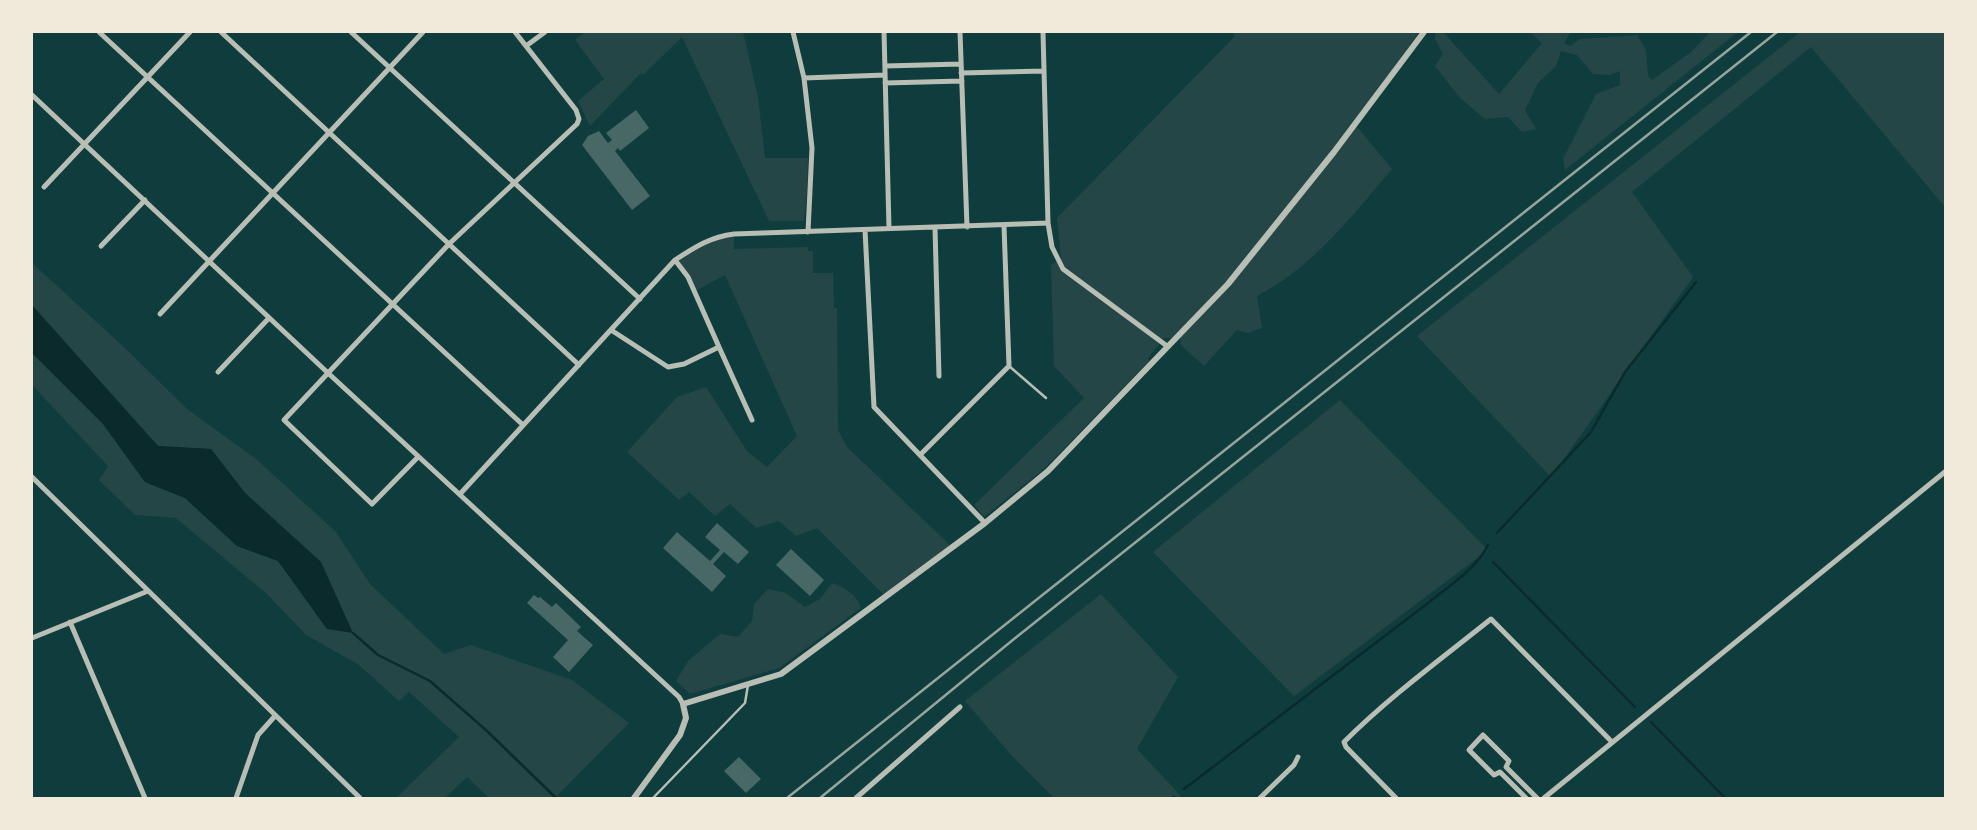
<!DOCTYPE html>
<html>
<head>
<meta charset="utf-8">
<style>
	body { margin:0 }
	#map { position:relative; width:1977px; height:830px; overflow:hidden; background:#0f3d3e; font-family:"Source Sans 3",sans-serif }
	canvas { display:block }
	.frame { position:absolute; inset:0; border:33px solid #f1e9da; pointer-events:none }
</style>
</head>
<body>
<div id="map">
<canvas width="1977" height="830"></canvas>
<div class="frame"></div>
</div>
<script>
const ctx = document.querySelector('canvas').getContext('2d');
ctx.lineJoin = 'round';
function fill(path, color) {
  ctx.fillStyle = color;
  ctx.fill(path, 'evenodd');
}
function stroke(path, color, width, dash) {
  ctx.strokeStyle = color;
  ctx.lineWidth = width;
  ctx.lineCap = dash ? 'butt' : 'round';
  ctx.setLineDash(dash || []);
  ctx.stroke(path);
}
fill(new Path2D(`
	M585 32H743L758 97 765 158H808L807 192 804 221H769L682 37 643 75 641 73 590 126 578 101 604 79 575 40Z
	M1234 32H1419L1354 123 1392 169C1352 216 1313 267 1257 296L1262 328 1248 333 1237 330 1204 366 1181 345 1179 330 1171 338H1164L1148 358 1149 361 1044 469 984 517 974 505 1084 398 1054 366 1051 265 1061 259 1057 218 1234 37Z
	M1436 32H1443L1499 94 1542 43 1530 32H1571L1564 43 1570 46 1580 39 1637 35 1646 50 1648 76 1652 80 1691 52 1710 32H1738L1565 170 1563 159 1596 94 1620 85V71L1609 75 1593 74 1577 55 1561 51 1556 66 1538 83 1525 110 1536 129 1522 132 1508 117 1485 119 1460 98 1435 66 1443 54 1435 39Z
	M1800 32H1945V207L1811 47 1632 192 1693 277 1551 477 1417 336Z
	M734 234V249L808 247V251H813V273H833L834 308H837L838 430 847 447 952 547 885 596 817 528 796 536 779 521 756 528 730 504 715 516 689 492 679 500 627 452 677 397 706 387 747 451 767 467 797 436 725 275 695 291 675 260 702 242Z
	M32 263 126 349 187 409 256 459 336 532 370 584 444 654 471 645 572 680 629 723 555 798H489L467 777 445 798H396L459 737 409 692 399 701 359 665 306 635 268 595 176 518 135 515 99 480 108 466 32 385V353L103 424 145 482 185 498 237 546 278 561 327 629 321 562 245 493 211 449 158 446 37 313 32 305Z
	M1340 400 1488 550 1294 696 1153 552Z
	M832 583C845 588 857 594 861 608L779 668 690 694 676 681 688 661 720 634 738 637 752 621 754 604 768 589 786 593 805 607 820 599Z
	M1101 594 1178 677 1137 749 1181 796 1178 798H1054L1012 756 965 701Z`), '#244646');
fill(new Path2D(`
	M32 305 158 446 211 449 245 493 321 562 353 633 327 629 278 561 237 546 185 498 145 482 103 424 32 353Z`), '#0a2a2b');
stroke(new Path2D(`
	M1497 533 1591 432 1625 372 1696 282
	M1493 562 1635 707
	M353 633 378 655 430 681 487 731 556 798
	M1651 722 1725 798
	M1184 789 1428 603C1448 587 1477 568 1488 545
	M1172 798 1174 797`), '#0a2a2b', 2.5);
fill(new Path2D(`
	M636 110 649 128 620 151 618 148 615 151 650 196 632 210 582 145 588 136 599 131 608 143 612 140 606 133Z
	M717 523 749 552 738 564 724 552 713 564 726 576 712 592 663 548 677 532 710 561 720 550 705 537Z
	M791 549 824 580 810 596 776 565Z
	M534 595 538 598 540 597 552 607 556 603 581 627 577 631 593 645 569 672 553 657 568 640 527 603Z
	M739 757 761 779 746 793 724 771Z`), '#486865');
stroke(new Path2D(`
	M1009 366 1046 398
	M653 798 745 703 748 685`), '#b8beb3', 2.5);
stroke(new Path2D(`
	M99 32 523 425
	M221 32 579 365
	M351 32 640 299
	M793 32 804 78 812 148 808 232
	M884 32 889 228
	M960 32 967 227
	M1043 32 1048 223 1052 247 1063 269 1167 346
	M526 46 545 32
	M885 66 961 64
	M961 73 1044 71
	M804 78 885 75
	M885 83 962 81
	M32 95 328 373 679 697 683 704
	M44 187 190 32
	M935 228 939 376
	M865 230 874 407 985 523
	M101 246 145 200
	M160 314 423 32
	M611 330 668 367 684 364 719 347 688 277 675 260
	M719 347 752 420
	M218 372 269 318
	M920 455 1009 366 1004 226
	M418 457 372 504 284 420 449 244 577 124 579 119 576 110 515 32
	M32 477 360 798
	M460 494 675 260C695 247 710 237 734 234L1048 223
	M70 622 145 798
	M32 638 148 591
	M236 798 258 735 275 716
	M856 798 960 707
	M1260 798 1294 765 1298 757
	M1396 798 1346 747 1344 742C1389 697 1441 659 1491 619L1612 742
	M1526 798 1500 772 1494 775 1469 750 1483 735 1509 761 1506 767 1537 798
	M1544 798 1946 471`), '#b8beb3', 5);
stroke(new Path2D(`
	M634 798 680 735 686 718 683 704 781 674 985 523 1048 471 1228 284 1334 152 1424 32`), '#b8beb3', 6);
stroke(new Path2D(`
	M787 798 1751 32
	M820 798 1014 639 1777 32`), '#97a49c', 2.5);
</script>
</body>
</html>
